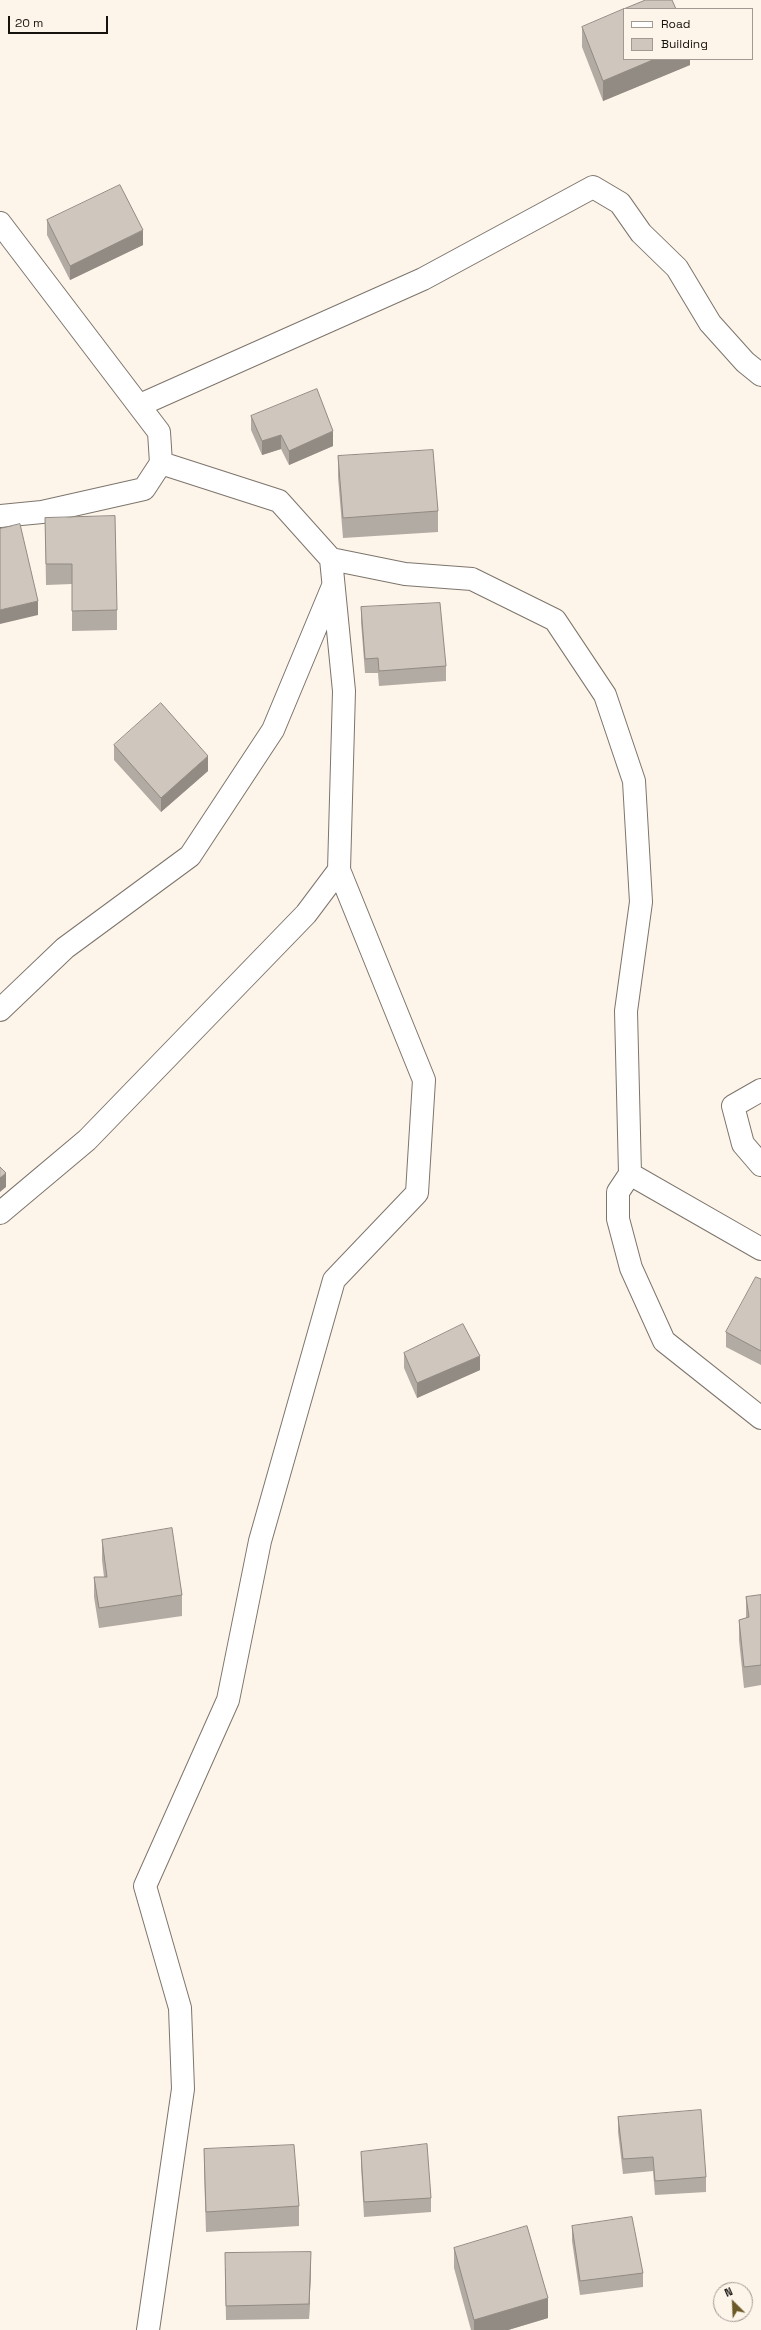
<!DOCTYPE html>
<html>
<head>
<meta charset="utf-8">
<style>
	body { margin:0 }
	#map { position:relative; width:761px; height:2330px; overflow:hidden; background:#fdf4ea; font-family:"Space Grotesk",sans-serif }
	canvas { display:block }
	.legend { position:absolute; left:623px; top:8px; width:130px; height:52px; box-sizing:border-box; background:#fdf4ea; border:1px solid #a19a92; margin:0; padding:5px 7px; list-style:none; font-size:12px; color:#16130f }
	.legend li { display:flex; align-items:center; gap:8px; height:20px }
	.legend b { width:20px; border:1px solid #a19a92 }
	.north { position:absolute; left:713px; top:2282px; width:40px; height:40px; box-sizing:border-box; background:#fdf4ea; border:1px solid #a19a92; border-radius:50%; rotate:336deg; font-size:11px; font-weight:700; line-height:16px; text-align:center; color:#16130f }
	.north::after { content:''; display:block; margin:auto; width:14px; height:18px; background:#6c5928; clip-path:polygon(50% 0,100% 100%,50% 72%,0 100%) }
	.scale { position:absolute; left:8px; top:16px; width:100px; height:18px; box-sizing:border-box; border:2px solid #16130f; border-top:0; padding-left:5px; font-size:12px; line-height:14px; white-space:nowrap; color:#16130f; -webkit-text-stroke:3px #fdf4ea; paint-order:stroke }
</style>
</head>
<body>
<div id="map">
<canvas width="761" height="2330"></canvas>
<ul class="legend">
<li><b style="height:5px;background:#fff"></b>Road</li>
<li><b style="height:11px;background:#cfc7bd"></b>Building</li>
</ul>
<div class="north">N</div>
<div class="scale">20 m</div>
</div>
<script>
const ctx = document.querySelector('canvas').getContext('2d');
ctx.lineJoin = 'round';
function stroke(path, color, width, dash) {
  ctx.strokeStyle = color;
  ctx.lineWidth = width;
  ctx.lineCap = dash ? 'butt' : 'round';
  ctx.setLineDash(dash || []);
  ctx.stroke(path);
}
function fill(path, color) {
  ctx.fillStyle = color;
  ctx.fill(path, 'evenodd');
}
const minor = new Path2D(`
	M0 223 159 432 161 463 144 489 42 512 0 516
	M140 405 423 279 593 187 620 203 641 233 677 268 710 323 745 362 761 375
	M161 463 279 501 331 559 405 574 472 579 555 620 605 695 634 781 641 902 626 1011 630 1174 761 1249
	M0 1010 65 948 190 856 273 730 333 586
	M761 1090 733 1106 743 1144 761 1165
	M630 1174 618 1192V1219L631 1268 664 1341 761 1418
	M0 1213 87 1140 306 914 339 870
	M148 2330 183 2089 180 2008 145 1886 228 1700 260 1541 334 1280 417 1193 424 1080 339 870 344 691 331 559`);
stroke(minor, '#7d756c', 24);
stroke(minor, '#fff', 22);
fill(new Path2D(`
	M582 27 690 59V65L603 101 582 47Z
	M47 220 143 245 70 280 47 235Z
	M251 416 333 446 289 465 281 449 262 455 251 430Z
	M338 456 438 511V532L343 538 338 477Z
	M45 518 117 610V630L72 631V584L46 585Z
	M361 607 446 666V681L379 686 378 673H365L361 622Z
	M114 745 208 771 161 812 114 760Z
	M761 1279V1365L726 1347V1332Z
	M404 1353 480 1370 417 1398 404 1368Z
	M102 1540 182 1595V1616L99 1628 94 1597V1577H104L102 1560Z
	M761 1595V1685L744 1688 739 1640V1620L746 1618V1597Z
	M618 2117 706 2177V2192L655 2195 653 2171 623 2174 618 2132Z
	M204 2149 299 2206V2226L206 2232 204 2169Z
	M361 2152 431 2198V2212L364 2217 361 2166Z
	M572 2226 643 2273V2287L580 2295 572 2241Z
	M454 2248 548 2318 508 2330H471L454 2268Z
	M311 2266 309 2319 226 2320 225 2268Z`), '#b2aba3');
fill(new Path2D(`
	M655 59H690V65L603 101V81Z
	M143 230V245L70 280V266Z
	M333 431V446L289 465V451Z
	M281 435V449L262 455V441Z
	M38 601V615L0 624V610Z
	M208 756V771L161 812V798Z
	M6 1173V1187L0 1192V1178Z
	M480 1356V1370L417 1398V1383Z
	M311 2252V2266L309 2319V2304Z
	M548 2298V2318L508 2330H474V2320Z`), '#918b84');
const building = new Path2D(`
	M646 0H672L676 9H624Z
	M624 9V59H655L603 81 582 27Z
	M120 185 143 230 70 266 47 220Z
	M317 389 333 431 289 451 281 435 262 441 251 416Z
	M433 450 438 511 343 518 338 456Z
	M115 516 117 610 72 611V564H46L45 518Z
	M20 524 38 601 0 610V529Z
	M440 603 446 666 379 671 378 658 365 659 361 607Z
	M161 703 208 756 161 798 114 745Z
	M0 1167 6 1173 0 1178Z
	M756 1277 761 1279V1351L726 1332Z
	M463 1324 480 1356 417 1383 404 1353Z
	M172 1528 182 1595 99 1608 94 1577H107L102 1540Z
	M761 1595V1665L744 1667 739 1620 749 1617 746 1597Z
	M701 2110 706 2177 655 2181 653 2157 623 2159 618 2117Z
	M427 2144 431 2198 364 2202 361 2152Z
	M294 2145 299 2206 206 2212 204 2149Z
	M632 2217 643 2273 580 2281 572 2226Z
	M527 2226 548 2298 474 2320 454 2248Z
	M311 2252 309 2304 226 2306 225 2253Z`);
fill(building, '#cfc7bd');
stroke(building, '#918b84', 1);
</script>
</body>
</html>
